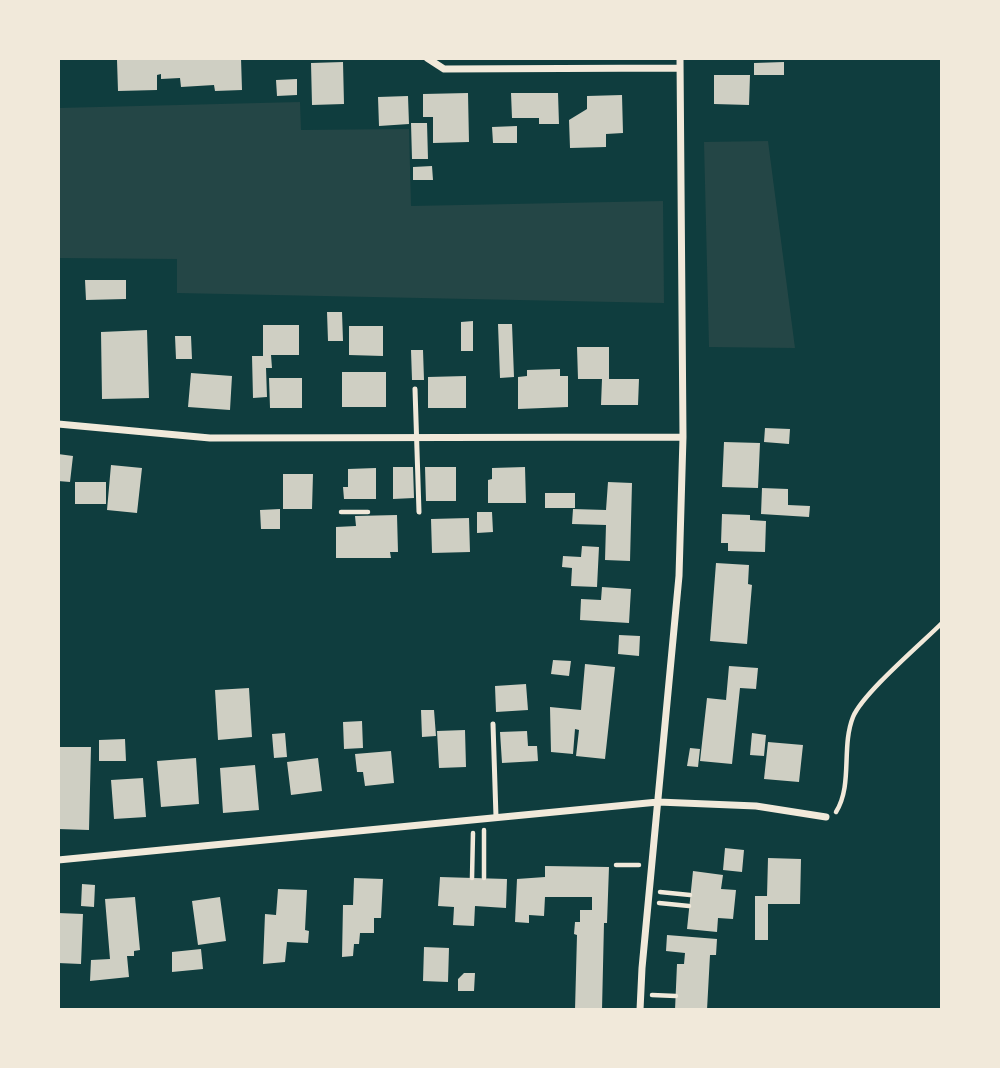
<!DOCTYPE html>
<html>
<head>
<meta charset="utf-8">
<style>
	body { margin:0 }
	#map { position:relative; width:1000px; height:1068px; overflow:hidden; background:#0f3d3e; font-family:Raleway,sans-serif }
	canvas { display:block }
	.frame { position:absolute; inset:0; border:60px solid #f1e9da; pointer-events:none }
</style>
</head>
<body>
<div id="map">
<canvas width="1000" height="1068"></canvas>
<div class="frame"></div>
</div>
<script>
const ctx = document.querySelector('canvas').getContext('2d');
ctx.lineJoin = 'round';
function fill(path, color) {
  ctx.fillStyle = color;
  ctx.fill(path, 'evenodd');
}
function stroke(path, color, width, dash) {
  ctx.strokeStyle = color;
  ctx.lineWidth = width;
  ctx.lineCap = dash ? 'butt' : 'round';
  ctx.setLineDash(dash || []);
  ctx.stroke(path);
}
fill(new Path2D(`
	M300 102 301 130 409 129 411 206 663 201 664 303 177 293V259L58 258V108Z
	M768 141 795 348 709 347 704 142Z`), '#244646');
fill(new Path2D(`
	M241 58 242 90 215 91 214 85 181 87 180 78 161 79V74L157 75V90L118 91 117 60Z
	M343 62 344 104 312 105 311 63Z
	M784 62V75H754V63Z
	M714 75H750L749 105 714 104Z
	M297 79V95L277 96 276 80Z
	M468 93 469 142 433 143V117H423V94Z
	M511 93H558L559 124H539V118H512Z
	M622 95 623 133 606 134V147L570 148 569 120 587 109V96Z
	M408 96 409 124 379 126 378 97Z
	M411 123H427L428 159H412Z
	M517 126V143H493L492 127Z
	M432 166 433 180H413V167Z
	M85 280H126V299L86 300Z
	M327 312H342L343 341H328Z
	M473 321V351H461V322Z
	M498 324H512L514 377 500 378Z
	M263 325H299V355H271L272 368H266L267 397 253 398 252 356H263Z
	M349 326H383V356L349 355Z
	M147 330 149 398 102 399 101 332Z
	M175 336H191L192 359H176Z
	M577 347H609V379H639L638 405H601L602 379H578Z
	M411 350H423L424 380H412Z
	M560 369V376H568V407L518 409V377L527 376V370Z
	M342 372H386V407H342Z
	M191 373 232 376 230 410 188 407Z
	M466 376V408H428V377Z
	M269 378H302V408H270Z
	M765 428 790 429 789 444 764 442Z
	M724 442 760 443 758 488 722 487Z
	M58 454 73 456 70 482 58 481Z
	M111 465 142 468 137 513 107 510Z
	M393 467H413L414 498 393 499Z
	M425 467H456V501H426Z
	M525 467 526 503H488V480L492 479V468Z
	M376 468V499H344L343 487H348V469Z
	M283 474H313L312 509H283Z
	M75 482H106V504H75Z
	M608 482 632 483 630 561 605 560 606 525 572 524 573 509 606 510Z
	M762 488 788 489V505L810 506 809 517 761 514Z
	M545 493H575V508H545Z
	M280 509V529H261L260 510Z
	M477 512H492L493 532 477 533Z
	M722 514 750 515V520L766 521 765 552 728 551V543H721Z
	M397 515 398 552H390L391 558H336V527L356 526 355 516Z
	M469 518 470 552 432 553 431 519Z
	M582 546 599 547 597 587 571 586 572 568 562 567 563 556 581 557Z
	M716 563 749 565 748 584 752 585 747 644 710 641Z
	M602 587 631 589 629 623 580 620 581 599 601 600Z
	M619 635 640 636 639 656 618 654Z
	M553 660 571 661 569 676 551 674Z
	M585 664 615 667 605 759 576 756 579 730 575 729 573 754 551 752 550 707 581 710Z
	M729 666 758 668 756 689 740 688 732 764 700 761 707 698 726 700Z
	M526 684 528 710 496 712 495 686Z
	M249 688 252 737 218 740 215 690Z
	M421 710H434L436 736 422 737Z
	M362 721 363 748 344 749 343 722Z
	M465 730 466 767 439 768 437 731Z
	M527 731 528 746H537L538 761 502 763 500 732Z
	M285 733 287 757 274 758 272 734Z
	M752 733 766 735 764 756 750 755Z
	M125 739 126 761H99V740Z
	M768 742 803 745 799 782 764 779Z
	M58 747H91L89 830 58 829Z
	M690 748 700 749 698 767 687 766Z
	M391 751 394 783 365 786 363 772H357L355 754Z
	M196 758 199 804 161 807 157 761Z
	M318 758 322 791 291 795 287 762Z
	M255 765 259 810 223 813 220 768Z
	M143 778 146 817 114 819 111 780Z
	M725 848 744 850 742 872 723 870Z
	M768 858 801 859 800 904H768V940H755V896H767Z
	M545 866 609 867 607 923H604L602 1010H575L577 935 574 934 575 922H580V910H592V897H545L544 916 529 915V923L515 922 517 879 545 877Z
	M693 871 723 875 721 889 736 890 733 919 718 918 717 932 687 929Z
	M440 877 507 879 506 908 475 906 474 926 453 925 454 907 438 906Z
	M354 878 383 879 381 918H374V933H360L359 944H354L353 956 342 957 343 905H353Z
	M82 884 95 885 94 907 81 906Z
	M278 889 307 890 305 930 309 931 308 943 287 942 285 962 263 964 265 914 276 915Z
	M135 897 140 950 134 951V956H127L129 977 90 981 91 960 110 959 105 899Z
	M220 897 226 941 198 945 192 901Z
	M58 913 83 914 81 964 58 963Z
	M667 935 717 939 716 955H710L707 1010H675L677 964H684L685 953 666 951Z
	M424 947 449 948 448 982 423 981Z
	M201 949 203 969 172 972V952Z
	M464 973H475L474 991H458V979Z`), '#cfcfc3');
stroke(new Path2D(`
	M341 512H368
	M836 812C853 785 841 747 853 717 863 693 921 644 942 623
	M616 865H639
	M472 878 473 833
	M484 878V830
	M660 892 690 895
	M659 903 689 906
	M652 995 676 996`), '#f1e9da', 4.5);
stroke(new Path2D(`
	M415 389 419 512
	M493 724 496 817`), '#f1e9da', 5);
stroke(new Path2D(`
	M427 58 444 69 680 68
	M58 424 210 438 683 437
	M58 860 658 802 756 806 826 817
	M640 1010 642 968 679 576 683 437 680 58`), '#f1e9da', 7);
</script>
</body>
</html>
